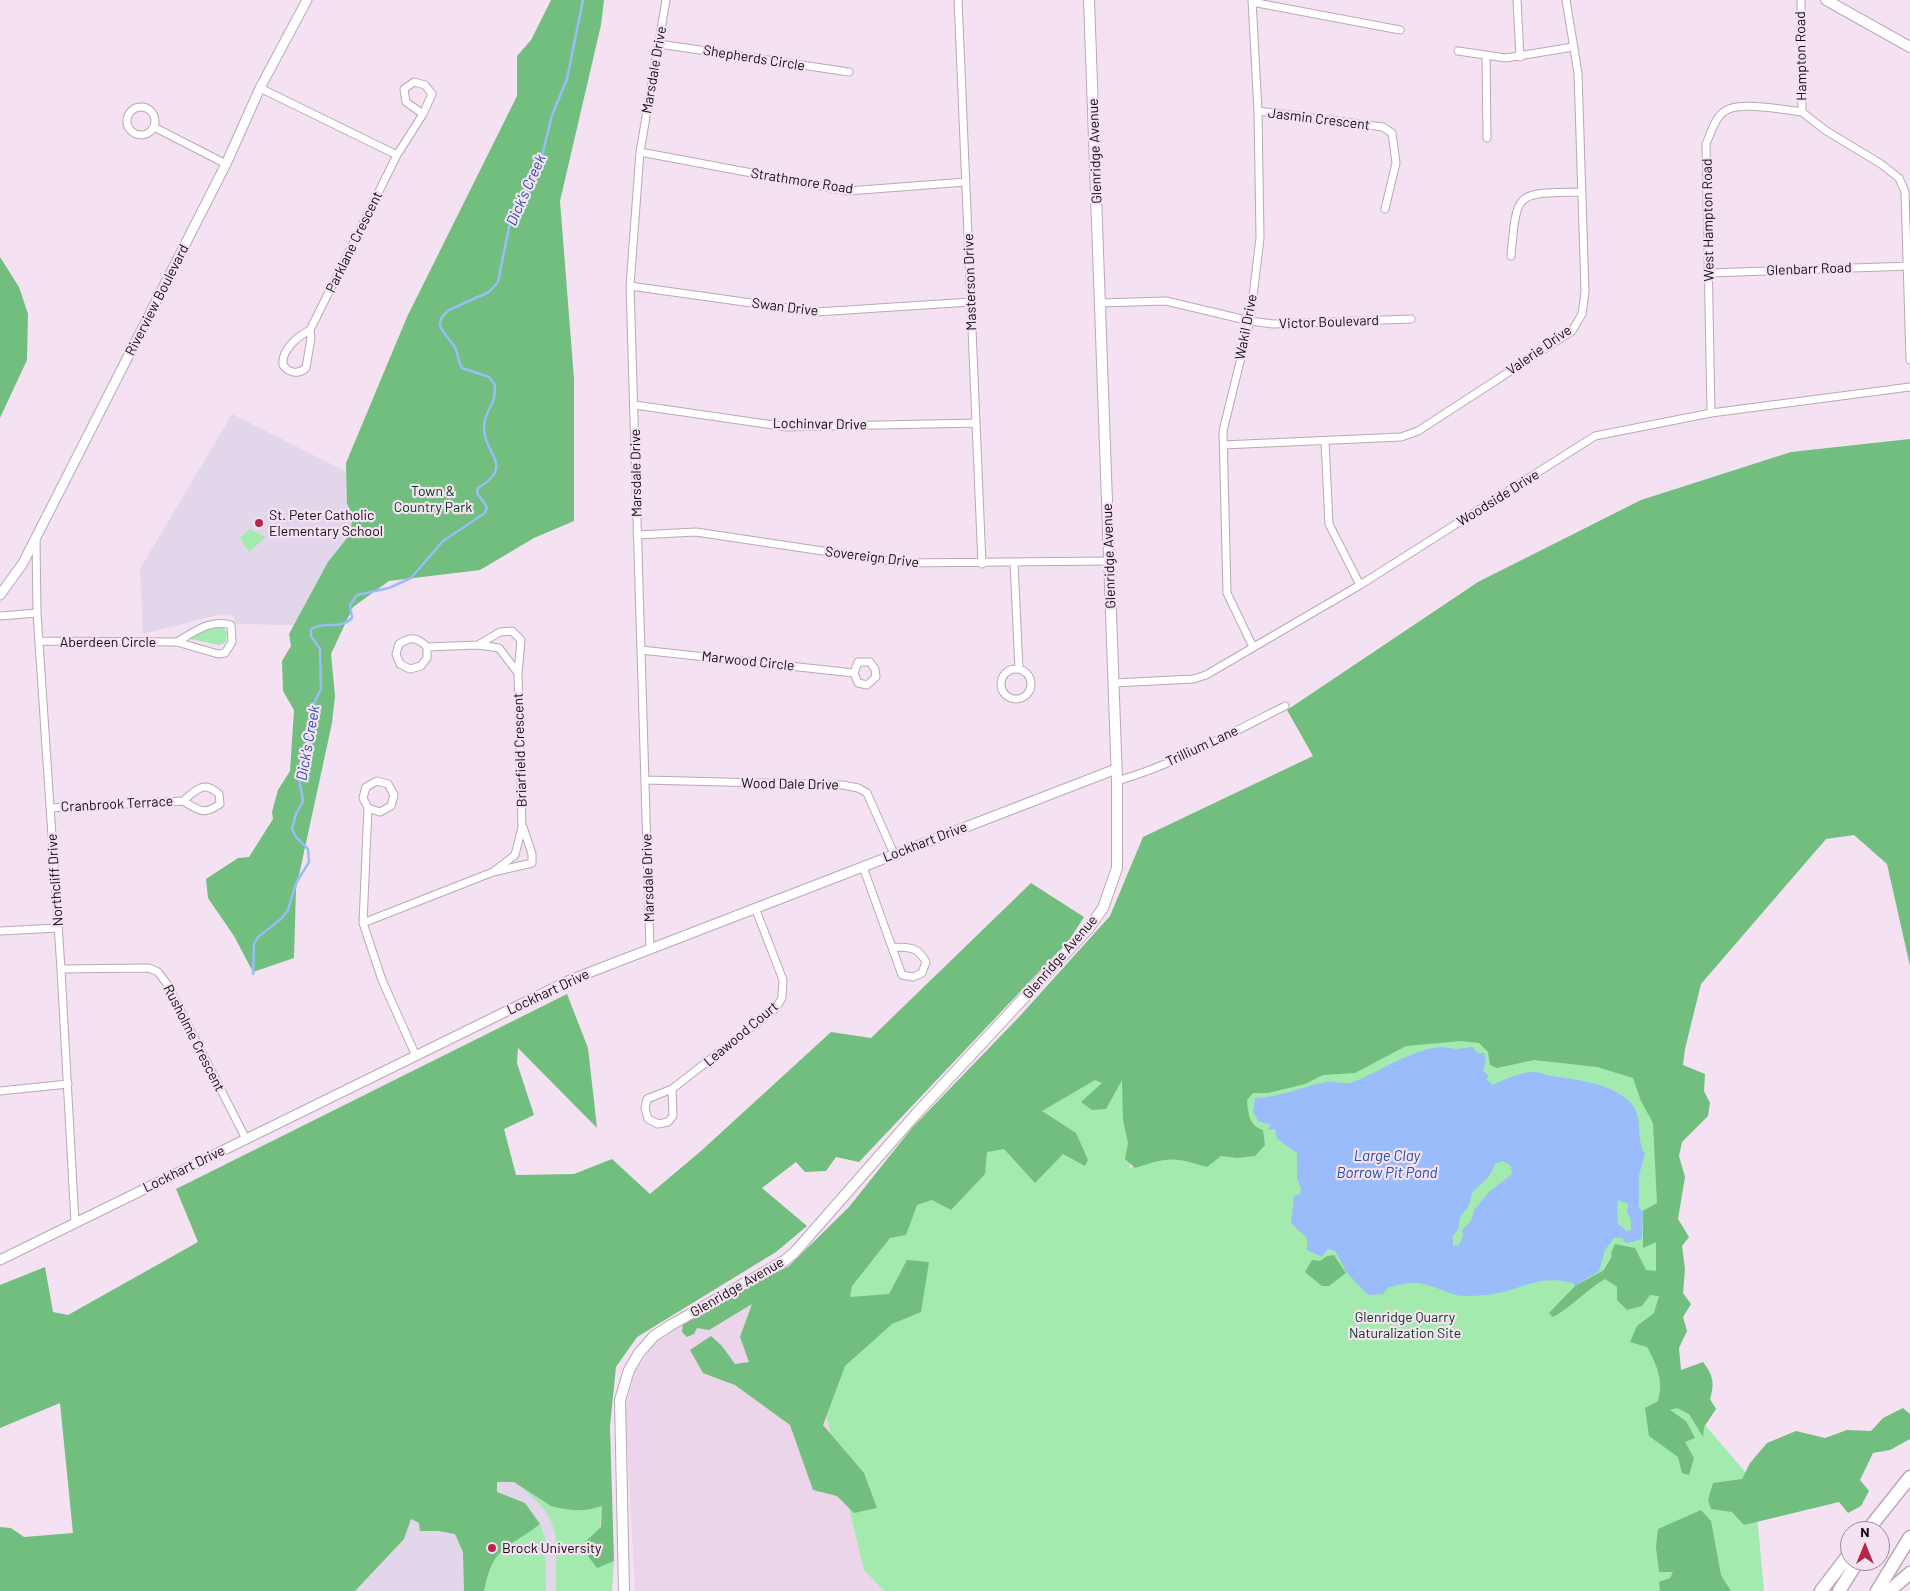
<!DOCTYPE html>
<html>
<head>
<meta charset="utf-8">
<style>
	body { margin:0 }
	#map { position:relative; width:1910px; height:1591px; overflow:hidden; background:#f4e2f3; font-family:Barlow,sans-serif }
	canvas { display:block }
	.north { position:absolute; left:1840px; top:1521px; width:50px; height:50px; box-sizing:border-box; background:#f4e2f3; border:1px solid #9a8d99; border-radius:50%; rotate:0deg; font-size:14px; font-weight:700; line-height:20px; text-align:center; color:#130d12 }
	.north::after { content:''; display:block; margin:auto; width:18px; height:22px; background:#b7264a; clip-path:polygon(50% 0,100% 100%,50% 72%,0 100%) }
</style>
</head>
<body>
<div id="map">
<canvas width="1910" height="1591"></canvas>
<div class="north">N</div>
</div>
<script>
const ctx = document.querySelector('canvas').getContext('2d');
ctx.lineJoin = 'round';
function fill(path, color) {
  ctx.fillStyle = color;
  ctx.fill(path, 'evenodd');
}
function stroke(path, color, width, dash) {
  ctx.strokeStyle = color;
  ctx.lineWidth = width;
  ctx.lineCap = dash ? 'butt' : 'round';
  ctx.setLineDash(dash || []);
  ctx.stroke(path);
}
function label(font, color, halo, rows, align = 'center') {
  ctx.font = font + ' Barlow,sans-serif';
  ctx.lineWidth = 4.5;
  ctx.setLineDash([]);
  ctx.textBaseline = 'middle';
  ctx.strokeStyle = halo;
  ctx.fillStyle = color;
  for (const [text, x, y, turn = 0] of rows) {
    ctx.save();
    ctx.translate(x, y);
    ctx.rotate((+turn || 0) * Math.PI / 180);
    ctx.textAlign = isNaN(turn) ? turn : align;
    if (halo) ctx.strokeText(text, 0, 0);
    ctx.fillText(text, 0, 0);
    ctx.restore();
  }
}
fill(new Path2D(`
	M790 1268 864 1570 884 1591H635L625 1407 636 1369 656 1342 667 1334Z`), '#ecd4eb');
fill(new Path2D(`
	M232 414 347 472V504L352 513V533L294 625 236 624 233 615 221 614 143 634 140 569Z
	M510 1473 607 1496 609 1591H347L407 1504Z`), '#e1d6ea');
fill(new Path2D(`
	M250 529 266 537 249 552 240 538Z
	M217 626 224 628 227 634 225 643 220 645 190 639 193 634Z
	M1665 926 1673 1388 1754 1482 1764 1591H884L864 1570 790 1268 1129 1037 1130 1168 1245 1111 1242 1090Z
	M514 1482 551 1506H602L596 1568 614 1561 612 1591H556C556 1534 564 1518 514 1482Z
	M540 1524 545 1538 546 1591H484C494 1544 507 1549 540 1524Z`), '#a3eaae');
fill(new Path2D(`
	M551 0H604L601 25 560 201 574 379V521L534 538 480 570 389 581 353 607 331 654 335 696 332 723 296 889 294 958 253 972 234 936 208 898 206 879 238 858 249 857 273 819 272 812 278 790 290 771 294 710 283 691 282 661 291 646 289 634 328 562 351 533 352 513 347 504 346 463 407 317 517 96V56L531 40Z
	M0 257 19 287 28 314 27 360 0 418Z
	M1910 439V966L1887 864 1854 835 1826 839 1701 984 1685 1049 1683 1065 1705 1074 1704 1091 1710 1103 1708 1116 1682 1142 1679 1156 1685 1177 1678 1219 1689 1237 1682 1246 1685 1269 1683 1293 1691 1304 1683 1317 1687 1331 1679 1348 1681 1370 1703 1362C1713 1375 1715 1383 1710 1399L1716 1409 1704 1427 1703 1437 1689 1414 1677 1408 1670 1410 1686 1421 1695 1438 1685 1442 1694 1458 1689 1475 1682 1473 1678 1457 1649 1436 1645 1408 1658 1401C1664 1381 1657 1365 1647 1347L1630 1342 1637 1326 1654 1313 1659 1296 1650 1295 1642 1306 1627 1310 1617 1300V1287L1605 1279C1586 1290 1573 1306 1553 1317L1549 1313 1575 1286 1604 1270 1612 1256 1611 1253 1615 1244 1635 1248 1646 1270 1656 1271V1242L1643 1248V1211L1657 1203 1653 1123 1641 1101 1633 1078 1597 1067 1534 1060 1497 1068 1490 1065 1488 1052 1479 1043 1461 1041 1406 1046 1355 1073 1323 1075 1305 1084 1268 1093H1253L1247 1100C1248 1113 1249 1126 1263 1130L1265 1145 1255 1156 1237 1158 1221 1156 1207 1167C1173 1157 1169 1157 1135 1168L1125 1159 1128 1143 1123 1120 1122 1080 1106 1109 1092 1110 1081 1102 1102 1083 1095 1080 1042 1111 1076 1133 1088 1160 1085 1166 1063 1154 1035 1183 1004 1149 987 1152 985 1174 951 1210 932 1200 917 1205 906 1235 890 1238 852 1286 850 1297 889 1294 907 1260 929 1262 921 1312 892 1324 845 1366 823 1425 864 1473 877 1508 854 1513 837 1496 813 1490 790 1425 735 1385 703 1373 690 1350 711 1336 722 1346 735 1364 749 1362 740 1337 752 1304 709 1330 697 1328 694 1334 687 1337 682 1332 683 1323 742 1289 789 1266 849 1207 912 1128 1019 1017 1110 916 1143 837 1313 756 1287 710 1478 582 1641 500 1791 452Z
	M1031 883 1084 917 1070 939 859 1162 836 1157 826 1171 805 1172 796 1162 762 1188 807 1226 776 1252 637 1337 616 1367 610 1426 614 1561 597 1568 588 1556 585 1542 601 1527 602 1506C584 1512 569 1511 551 1506L514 1482H497V1492L525 1503 540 1524C507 1550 494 1544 484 1591H464L463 1552 455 1534 438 1531H420L419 1523 411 1519 404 1539 355 1591H0V1527L11 1528 24 1537 73 1533 60 1403 0 1428V1285L45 1267 53 1312 68 1315 198 1242 176 1189 567 994 588 1048 597 1128 518 1048 517 1063 534 1115 504 1129 516 1175 574 1174 612 1159 650 1194 701 1151 831 1032 871 1038Z
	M1334 1255 1346 1273 1329 1286H1322L1305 1272 1312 1260 1320 1261 1327 1256Z
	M1903 1408 1910 1414V1439L1890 1450 1873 1453 1860 1480 1869 1491 1861 1506 1848 1513 1839 1502 1744 1525 1732 1512 1711 1509 1708 1500 1713 1483 1742 1479 1750 1463 1767 1443 1796 1431 1825 1438 1847 1430 1871 1431 1883 1418Z
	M1701 1510 1711 1521 1721 1575 1731 1591H1660L1659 1582 1670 1578 1673 1572H1659L1656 1547 1658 1529Z`), '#71be7e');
fill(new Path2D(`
	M1442 1047 1456 1049 1473 1047 1477 1053H1484L1486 1060 1483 1071 1489 1076 1486 1079 1493 1085C1505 1079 1519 1073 1533 1072 1539 1072 1546 1075 1552 1076 1577 1080 1612 1083 1631 1103 1644 1117 1635 1139 1645 1154L1639 1175V1208L1643 1211 1642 1239 1629 1243 1624 1242 1623 1238H1614L1605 1250 1599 1271 1575 1286 1573 1283C1535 1273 1517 1294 1483 1295 1475 1296 1464 1297 1456 1295 1442 1291 1427 1282 1412 1283 1404 1283 1396 1286 1389 1287L1383 1294 1368 1295 1347 1273 1335 1251 1328 1249 1322 1257 1307 1250V1238L1291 1223 1294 1196 1300 1194 1301 1188 1297 1179V1153L1277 1139 1275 1129 1267 1130 1271 1125 1258 1121 1253 1111 1255 1098C1282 1097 1300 1087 1326 1082 1335 1081 1345 1085 1353 1082 1384 1070 1409 1050 1442 1047ZM1503 1161 1511 1166 1512 1174 1490 1191 1474 1210 1471 1221 1462 1230 1463 1236 1459 1245 1453 1246V1236L1459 1228C1458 1217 1462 1215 1468 1207 1471 1203 1470 1197 1473 1192 1482 1181 1490 1180 1495 1164ZM1619 1200 1628 1204 1627 1212 1631 1220V1230L1627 1231 1618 1224 1617 1204Z`), '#9abcfa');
stroke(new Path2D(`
	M253 974 254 944 258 937 281 919 288 910 296 883 309 862 308 849 296 837 292 829 296 814 303 801 299 778 309 749 311 709 321 689 320 649 311 636V629C324 621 340 630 352 618L350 605 357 595 389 588 411 578 443 541 485 513 487 507 477 493 478 488C516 465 483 455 484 426 484 416 490 409 493 401 495 396 495 390 495 385L489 377 462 368C458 361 458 352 454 346 446 333 430 325 449 310L489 292 498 282 511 217 521 194 533 179 540 164 552 115 567 79 583 0`), '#9abcfa', 2.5);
const minor = new Path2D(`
	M958 0 982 564
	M1252 0 1258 111 1260 238 1250 321 1223 431 1227 593 1253 647
	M1517 0 1520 57
	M1801 0 1802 112
	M1252 2 1400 30
	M659 44 849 72
	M1458 51 1506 58 1573 47
	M1486 56 1487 138
	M260 88 397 155
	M127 121a14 14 0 1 1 28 0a14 14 0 1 1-28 0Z
	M1258 111 1383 127 1392 133 1396 163 1385 209
	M1802 112 1825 130 1881 164 1899 178 1905 192 1910 360
	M154 127 226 164
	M640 152 848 191 966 182
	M1511 256C1517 188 1516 194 1582 192
	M1709 273 1910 266
	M630 286 816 312 971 302
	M1100 303 1166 301 1250 321 1273 324 1411 319
	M310 330 311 338 306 368C298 375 289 373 283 365 281 350 298 336 310 330L397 155 423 114 432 94 425 85 414 82 404 89 406 102 423 114
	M635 405 787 427 976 423
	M1711 413 1706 144C1711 133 1715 117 1725 111 1740 101 1785 110 1802 112
	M1325 441 1329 524 1360 585
	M1223 445 1401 437 1418 431 1572 331 1582 314 1585 292 1578 73 1566 0
	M637 535 696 532 903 563 1109 561
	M36 538 37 613 61 969 75 1223
	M1014 563 1019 669
	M0 616 37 613
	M40 641 177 642 218 654 225 653 232 642 231 625C210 619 194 632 177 642
	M478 645 500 632 512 631 521 640 518 673 522 827 515 855 493 872
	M427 647V658L421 666 410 669 400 664 396 654 399 644C411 636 417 637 427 647L478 645 499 648 518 673
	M641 650 854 673 858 662H870L875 669 876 677 867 685 858 683 854 673
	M1001 684a15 15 0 1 1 30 0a15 15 0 1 1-30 0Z
	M1114 683 1193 679 1206 675 1360 585 1595 436 1711 413 1910 387
	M645 780 843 785 858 788 867 793 894 854
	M1117 781C1175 764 1230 734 1285 706
	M51 808 183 801C199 810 203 816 220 804L219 794C204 780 197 789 183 801
	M368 808 380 812 391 806 394 795 388 784 377 781 366 787 363 798 368 808 363 923 382 980 416 1056
	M863 867 902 975 913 977 922 973 926 962C918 947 910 947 893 947
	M363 923 493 872 532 863V854L523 827
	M0 931 58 928
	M650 949 630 286 640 152 666 0
	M61 969 149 968 158 972 167 984 246 1139
	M672 1089 673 1116 668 1122 658 1124 648 1119 645 1108 647 1099 672 1089 776 1008 782 998 783 980 756 910
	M0 1091 68 1084`);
const tertiary = new Path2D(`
	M0 595 23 563 226 164 260 88 307 0
	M0 1260 570 980 1116 769`);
const secondary = new Path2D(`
	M1826 0 1910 47
	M624 1591 620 1400 629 1370 639 1353 654 1336 671 1325 784 1261 794 1253 916 1114 1088 929 1103 908 1117 868V781L1089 0`);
const motorway = new Path2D(`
	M1867 1531 1910 1477
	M1821 1591 1850 1553
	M1839 1591 1858 1561
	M1877 1591 1910 1537
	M1889 1591 1910 1573`);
stroke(minor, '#b9a8b8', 9);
stroke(tertiary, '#b9a8b8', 11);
stroke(secondary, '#b9a8b8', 12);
stroke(motorway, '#b9a8b8', 15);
stroke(minor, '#fff', 7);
stroke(tertiary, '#fff', 9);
stroke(secondary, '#fff', 10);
stroke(motorway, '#fff', 12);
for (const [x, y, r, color] of [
	[259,523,5,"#b7264a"],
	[492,1548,5,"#b7264a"]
]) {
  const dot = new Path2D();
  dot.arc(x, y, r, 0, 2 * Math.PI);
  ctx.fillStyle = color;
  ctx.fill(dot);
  stroke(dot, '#f4e2f3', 2);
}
label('14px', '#130d12', '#f4e2f3', [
	["Hampton Road",1801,56,-91],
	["Shepherds Circle",754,58,9],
	["Marsdale Drive",654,70,-80],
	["Jasmin Crescent",1319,119,7],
	["Glenridge Avenue",1095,151,-92],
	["Strathmore Road",802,181,9],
	["West Hampton Road",1708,220,-91],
	["Parklane Crescent",354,242,-64],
	["Glenbarr Road",1809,269,-2],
	["Masterson Drive",970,282,-92],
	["Riverview Boulevard",157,300,-63],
	["Swan Drive",785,307,7],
	["Victor Boulevard",1329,322,-2],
	["Wakil Drive",1246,327,-79],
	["Valerie Drive",1539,350,-35],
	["Lochinvar Drive",820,424,1],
	["Marsdale Drive",636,473,-91],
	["Woodside Drive",1498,498,-32],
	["Glenridge Avenue",1109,556,-92],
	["Sovereign Drive",872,557,7],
	["Aberdeen Circle",108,642],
	["Marwood Circle",748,661,6],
	["Trillium Lane",1202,746,-25],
	["Briarfield Crescent",520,750,-92],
	["Wood Dale Drive",790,784,1],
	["Cranbrook Terrace",117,804,-3],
	["Lockhart Drive",925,842,-21],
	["Marsdale Drive",648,878,-92],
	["Northcliff Drive",55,880,-94],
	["Glenridge Avenue",1060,957,-49],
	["Lockhart Drive",548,992,-25],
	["Leawood Court",741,1034,-40],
	["Rusholme Crescent",194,1038,63],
	["Lockhart Drive",184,1169,-26],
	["Glenridge Avenue",737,1287,-30]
]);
label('14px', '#064219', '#f4e2f3', [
	["Town &",433,491],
	["Country Park",433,507],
	["Glenridge Quarry",1405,1317],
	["Naturalization Site",1405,1333]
]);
label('14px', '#130d12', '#f4e2f3', [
	["St. Peter Catholic",269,515],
	["Elementary School",269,531],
	["Brock University",502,1548]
], 'left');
label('italic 15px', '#224ea6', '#f4e2f3', [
	["Dick's Creek",526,190,-66],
	["Dick's Creek",308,743,-80],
	["Large Clay",1387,1156],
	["Borrow Pit Pond",1387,1173]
]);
</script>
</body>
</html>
